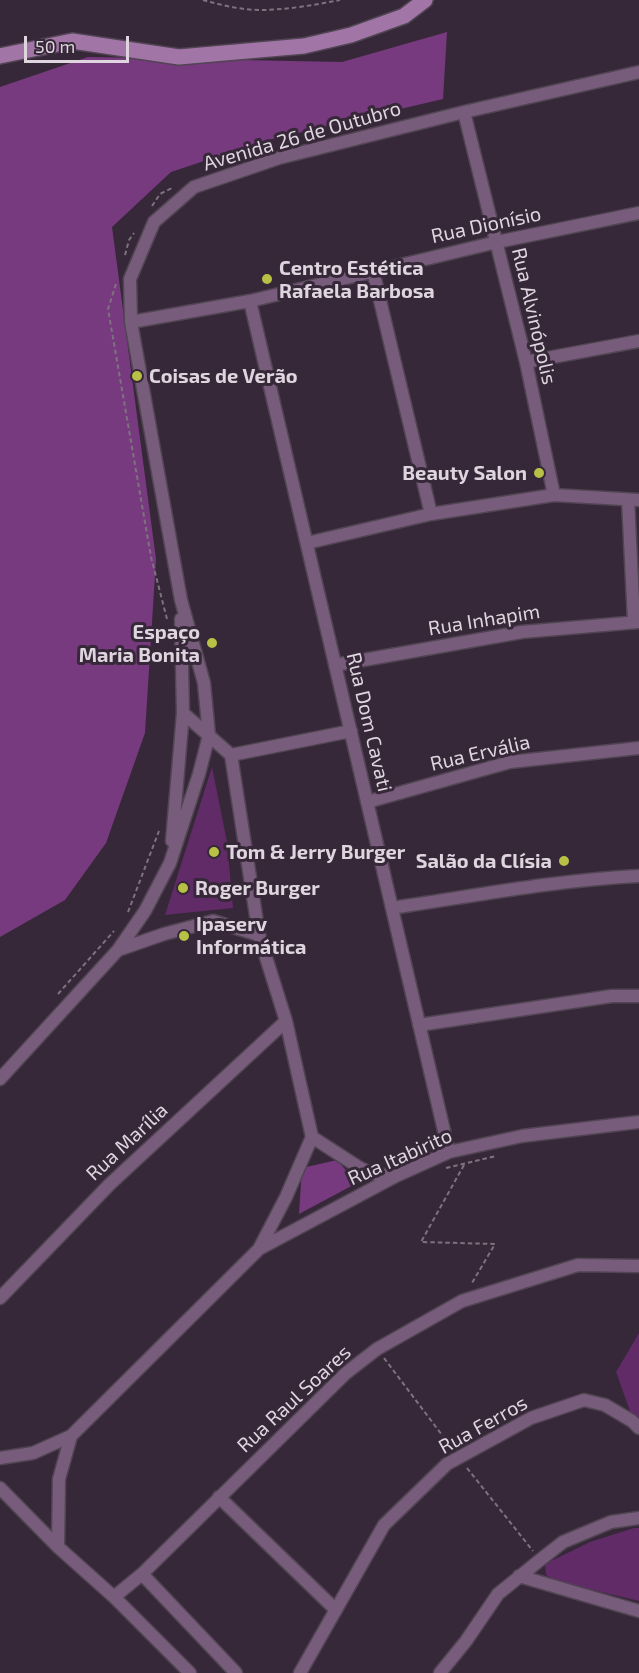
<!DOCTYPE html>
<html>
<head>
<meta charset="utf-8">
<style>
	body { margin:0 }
	#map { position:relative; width:639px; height:1673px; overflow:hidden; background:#362838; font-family:"Exo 2",sans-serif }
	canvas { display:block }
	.scale { position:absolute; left:24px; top:36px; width:105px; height:27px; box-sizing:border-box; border:3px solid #ded5df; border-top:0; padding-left:8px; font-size:18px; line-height:21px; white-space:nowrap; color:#ded5df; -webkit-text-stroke:4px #362838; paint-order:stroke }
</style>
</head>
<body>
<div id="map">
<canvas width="639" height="1673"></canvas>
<div class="scale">50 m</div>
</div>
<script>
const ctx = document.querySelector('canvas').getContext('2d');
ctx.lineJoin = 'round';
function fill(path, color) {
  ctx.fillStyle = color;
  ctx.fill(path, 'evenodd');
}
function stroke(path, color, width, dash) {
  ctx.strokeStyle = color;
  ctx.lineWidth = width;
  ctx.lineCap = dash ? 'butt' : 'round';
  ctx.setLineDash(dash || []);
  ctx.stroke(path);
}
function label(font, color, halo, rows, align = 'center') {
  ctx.font = font + ' "Exo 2",sans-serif';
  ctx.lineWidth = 6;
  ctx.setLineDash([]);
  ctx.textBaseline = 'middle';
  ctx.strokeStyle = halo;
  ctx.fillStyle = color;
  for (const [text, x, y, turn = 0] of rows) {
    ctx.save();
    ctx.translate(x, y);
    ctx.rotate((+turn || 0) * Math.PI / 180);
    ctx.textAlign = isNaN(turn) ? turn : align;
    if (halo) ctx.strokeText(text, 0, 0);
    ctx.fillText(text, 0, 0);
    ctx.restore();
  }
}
fill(new Path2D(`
	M212 767 227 842 233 908 165 915Z
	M639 1333V1436L616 1372Z
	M634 1528H639V1601L559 1582 546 1575 545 1564 590 1542Z`), '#602b67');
fill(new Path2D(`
	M447 32 443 99 264 141 171 172 112 227 156 559 145 733 106 843 65 900 0 937V87L88 57 342 62Z
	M337 1160 357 1183 299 1214 302 1168Z`), '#773a7f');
const minor = new Path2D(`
	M464 112 526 362 554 495
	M373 271 431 514
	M250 301 449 1152
	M131 322 250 301 497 242 639 213
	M526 362 639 341
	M628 500 634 621
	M307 543 431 514 554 495 639 500
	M335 665 522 632 639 622
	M183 713 231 755 259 935 286 1021 312 1137 360 1168 373 1174 395 1176
	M231 755 351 731
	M367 802 510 762 639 748
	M172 841 183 713 181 619
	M392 908C474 896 557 880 639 876
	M118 950 164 934 213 921 259 935
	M419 1025 612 996H639
	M0 1079 118 950 145 911 170 863 199 774 209 735 204 683 181 600 131 322 130 279 154 222 194 187 279 158 464 112 639 72
	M259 1249 286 1197 312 1137
	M0 1298 110 1184 286 1021
	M0 1458 33 1453 71 1436 259 1249 396 1176 449 1152 522 1136 639 1122
	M0 1488 58 1547 114 1597 190 1673
	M219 1497 336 1610
	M58 1547 59 1479 71 1436
	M142 1574 236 1673
	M519 1576 639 1611
	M114 1597 142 1574 346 1373 377 1349 462 1301 578 1265 639 1266
	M300 1673 384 1525 447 1464 531 1418 584 1400 605 1405 632 1421 639 1428
	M440 1673 466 1641 498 1594 540 1560 563 1542 611 1522 639 1518`);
const secondary = new Path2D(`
	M0 56 72 41 179 57 304 46 351 35 404 16 425 0`);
stroke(minor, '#514453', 15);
stroke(secondary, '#514453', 18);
stroke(new Path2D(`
	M203 0C221 5 241 10 260 10 286 10 314 5 340 0
	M152 206 160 194 172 188
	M125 255 129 240 134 233
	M116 284 108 309 151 557 167 619
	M128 912 159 831
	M58 994 114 931
	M464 1165 421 1242 495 1244 472 1283
	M446 1168 496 1156
	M384 1358 451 1447
	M467 1468 533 1551`), '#7e727f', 2, [4.5, 3]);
stroke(minor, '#785c7b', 12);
stroke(secondary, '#a176a7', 15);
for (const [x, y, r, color] of [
	[267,279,6,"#b9c046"],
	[137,376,6,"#b9c046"],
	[539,473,6,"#b9c046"],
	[212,643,6,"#b9c046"],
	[214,852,6,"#b9c046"],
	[564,861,6,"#b9c046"],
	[183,888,6,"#b9c046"],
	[184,936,6,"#b9c046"]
]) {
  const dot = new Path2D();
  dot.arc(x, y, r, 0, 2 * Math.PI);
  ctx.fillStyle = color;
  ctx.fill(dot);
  stroke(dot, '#362838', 2);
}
label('20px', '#ded5df', '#362838', [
	["Avenida 26 de Outubro",302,136,-16],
	["Rua Dionísio",486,225,-12],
	["Rua Alvinópolis",534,316,77],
	["Rua Inhapim",484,620,-9],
	["Rua Dom Cavati",369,722,77],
	["Rua Ervália",480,753,-13],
	["Rua Marília",127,1142,-43],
	["Rua Itabirito",400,1157,-24],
	["Rua Raul Soares",294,1399,-43],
	["Rua Ferros",483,1425,-29]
]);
label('bold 20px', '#ded5df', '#362838', [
	["Centro Estética",279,268],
	["Rafaela Barbosa",279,291],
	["Coisas de Verão",149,376],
	["Beauty Salon",527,473,"right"],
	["Espaço",200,632,"right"],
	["Maria Bonita",200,655,"right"],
	["Tom & Jerry Burger",226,852],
	["Salão da Clísia",552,861,"right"],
	["Roger Burger",195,888],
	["Ipaserv",196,924],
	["Informática",196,947]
], 'left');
</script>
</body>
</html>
